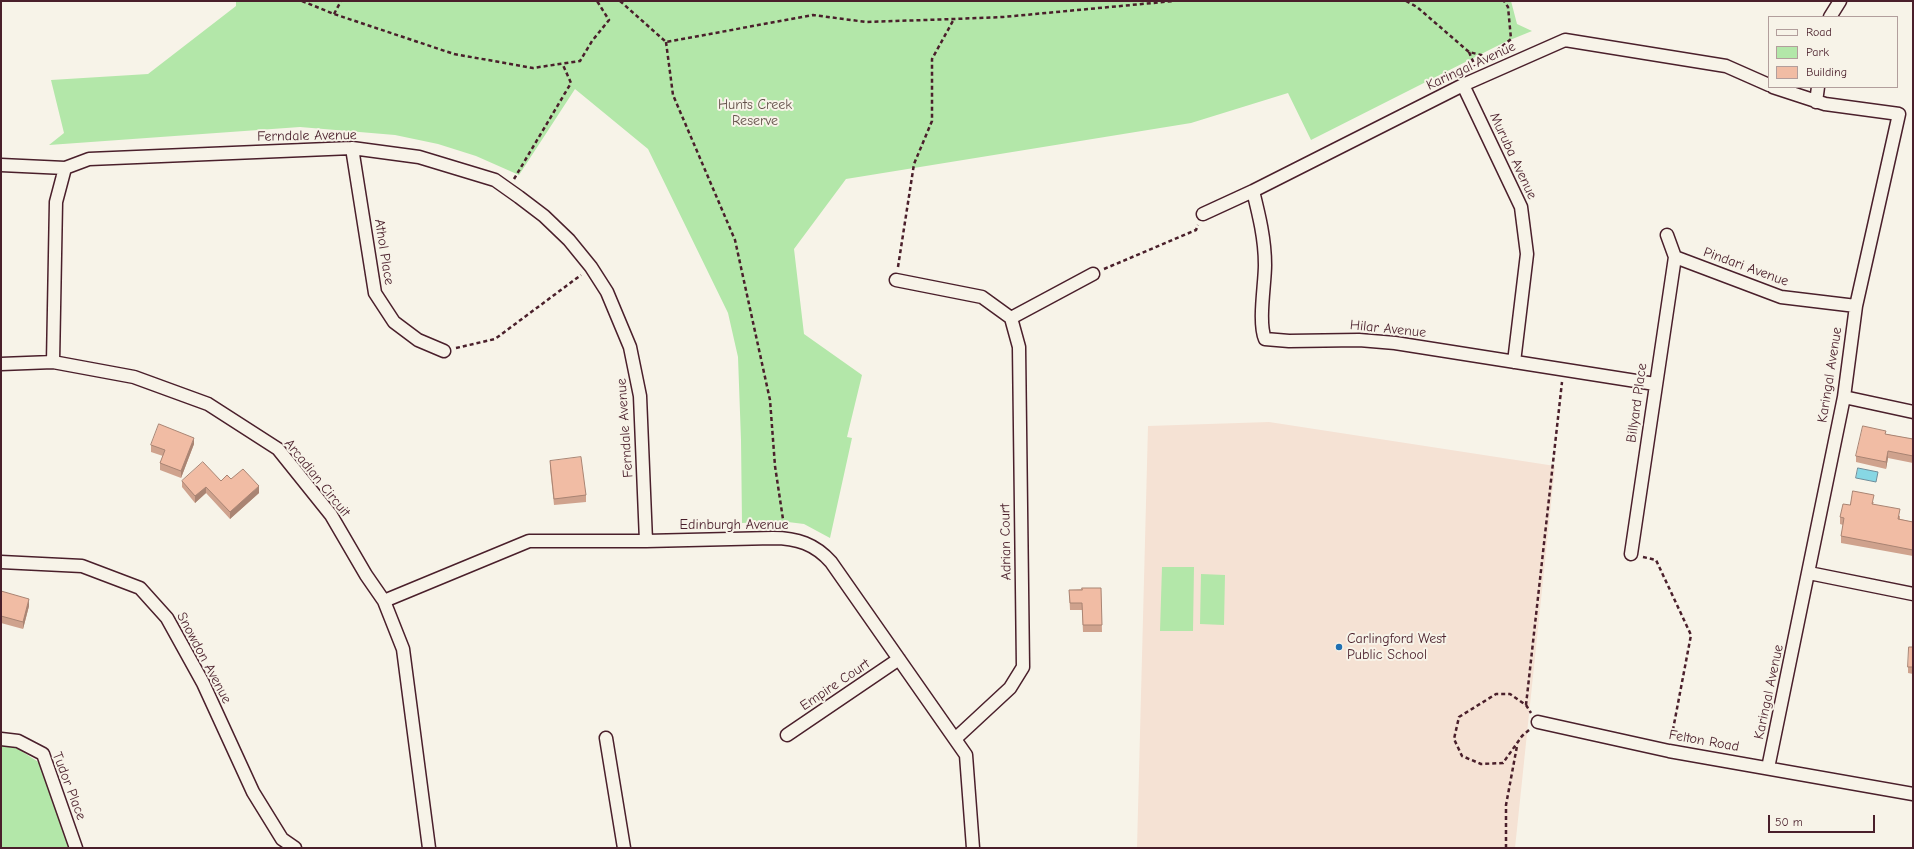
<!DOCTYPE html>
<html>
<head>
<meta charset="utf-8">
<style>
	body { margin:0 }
	#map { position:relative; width:1914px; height:849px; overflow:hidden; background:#f7f3e8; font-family:"Comic Neue",sans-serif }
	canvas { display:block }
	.frame { position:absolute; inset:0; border:2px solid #4a1f2b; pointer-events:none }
	.legend { position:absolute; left:1768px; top:16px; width:130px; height:72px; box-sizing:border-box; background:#f7f3e8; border:1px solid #b29e9c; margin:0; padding:5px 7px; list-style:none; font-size:12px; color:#4a1f2b }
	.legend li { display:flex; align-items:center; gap:8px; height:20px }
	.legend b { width:20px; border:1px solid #b29e9c }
	.scale { position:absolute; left:1768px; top:815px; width:107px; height:18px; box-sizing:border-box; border:2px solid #4a1f2b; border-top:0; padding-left:5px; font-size:12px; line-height:14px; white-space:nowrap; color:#4a1f2b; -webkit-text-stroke:3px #f7f3e8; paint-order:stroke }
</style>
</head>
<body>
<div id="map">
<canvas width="1914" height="849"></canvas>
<div class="frame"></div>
<ul class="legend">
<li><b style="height:5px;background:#f7f3e8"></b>Road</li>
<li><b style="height:11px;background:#b3e7a9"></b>Park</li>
<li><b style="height:11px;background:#f1bca4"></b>Building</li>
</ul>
<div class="scale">50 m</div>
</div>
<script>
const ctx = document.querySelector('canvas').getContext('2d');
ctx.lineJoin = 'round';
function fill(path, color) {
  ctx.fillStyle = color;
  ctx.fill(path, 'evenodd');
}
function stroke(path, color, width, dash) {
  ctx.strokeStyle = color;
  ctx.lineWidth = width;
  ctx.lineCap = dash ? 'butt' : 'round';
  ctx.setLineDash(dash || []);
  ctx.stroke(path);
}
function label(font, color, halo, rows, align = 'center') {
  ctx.font = font + ' "Comic Neue",sans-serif';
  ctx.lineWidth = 4;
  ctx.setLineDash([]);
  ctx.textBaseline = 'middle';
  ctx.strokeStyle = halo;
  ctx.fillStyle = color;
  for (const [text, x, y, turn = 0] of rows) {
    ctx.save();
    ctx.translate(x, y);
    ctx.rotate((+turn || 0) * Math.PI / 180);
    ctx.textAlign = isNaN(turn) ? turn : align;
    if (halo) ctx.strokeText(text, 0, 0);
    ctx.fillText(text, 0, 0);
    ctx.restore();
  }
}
fill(new Path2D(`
	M1269 422 1555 466 1515 848H1137L1148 426Z`), '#f5e2d4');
fill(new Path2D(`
	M236 1H1511L1517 24 1532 31 1505 42 1311 140 1288 93 1191 123 846 179 794 249 804 334 862 375 847 437 852 438 830 538 804 524 780 521 742 523 741 440 738 357 728 313 648 149 575 89 519 175 476 156 438 144 395 135 300 127 49 145 64 133 51 80 148 74 236 6Z
	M1162 567H1194L1193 631H1160Z
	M1201 574 1225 575 1224 625 1200 624Z
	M1 745 15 747 40 763 71 848H1Z`), '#b3e7a9');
const water = new Path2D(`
	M1858 468 1878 472 1876 482 1856 478Z`);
fill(water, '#87d7e4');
stroke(water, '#6f8d9a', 1);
const minor = new Path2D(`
	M1830 17 1840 1
	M1463 85 1521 207 1527 254 1514 362
	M1816 102 1818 87
	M352 148 375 293 394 322 418 340 444 351
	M1 165 65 168 89 159 352 148 419 157 495 180 519 197 544 216 569 240 591 267 607 292 630 347 640 396 646 541
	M1253 191C1259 215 1265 239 1265 265 1265 284 1258 322 1265 339L1289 341 1359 340 1395 343 1655 384
	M1203 214 1253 191 1463 85 1565 40 1726 66 1769 85
	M1675 257 1781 297 1856 306
	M896 280 982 297 1011 318 1019 347 1023 667 1010 688 955 739
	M1011 318 1093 274
	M53 362 56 202 65 168
	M1 364 53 362 134 377 208 404 278 449 331 515 366 575 384 601 403 649 429 848
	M1844 397 1913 412
	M1631 554 1675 257 1667 235
	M1 562 82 566 140 588 167 618 203 683 253 792 282 839 295 848
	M1809 573 1913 594
	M384 601 529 541H646L773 538C797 538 815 544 831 562L966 755 973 848
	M1538 722 1669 751 1913 794
	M787 735 899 659
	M606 738 624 848
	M1 739 18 741 43 754 76 848
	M1768 768 1844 397 1856 306 1899 114 1825 104 1773 87`);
stroke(minor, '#4a1f2b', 15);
stroke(new Path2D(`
	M302 1 334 14 454 54 533 68 580 61 592 41 609 20 597 1
	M620 1 666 42 813 15 866 22 954 19 1003 17 1174 1
	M1406 1 1417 7 1469 52 1489 57 1511 39 1508 7 1504 1
	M334 14 341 1
	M666 42 673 95 735 240 770 400 775 466 784 526
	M1469 52 1475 66
	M514 179 571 83 563 65
	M898 267 914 164 932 121V59L954 19
	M1104 269 1196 230 1198 225
	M456 348 495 339 581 275
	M1643 557 1656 560 1691 635 1671 740
	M1526 705 1531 713
	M1529 730 1522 736 1503 763 1481 764 1462 756 1454 739 1459 717 1496 694H1510L1526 705 1562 382
	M1506 848V805L1517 746`), '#4a1f2b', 2.5, [4, 3]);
stroke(minor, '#f7f3e8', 12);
fill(new Path2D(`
	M1886 434 1913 439V463L1888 458 1886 469 1856 462V456Z
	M194 444 181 478 160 470V463L163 456 151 452V445Z
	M550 461 586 495V502L554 505 550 468Z
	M231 479 259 493 230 519 206 493 195 503 182 487V481H221Z
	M1874 502 1873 504 1900 516V519L1913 522V556L1841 543V536L1843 525 1840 524V517L1850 505Z
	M1101 588 1102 632H1083L1082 610H1070L1069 590Z
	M1 591 29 606 23 629 1 623Z
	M1913 647V674L1908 673V667Z`), '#cfa28d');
fill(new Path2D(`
	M194 438V444L181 478V471Z
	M1888 451V458L1886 469V462Z
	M259 486V493L230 519V512Z
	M206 487V493L195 503V496Z
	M29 599V606L23 629V622Z`), '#a98473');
const building = new Path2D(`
	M159 424 194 438 181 471 160 463 165 450 151 445Z
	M1863 426 1886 431 1885 434 1913 439V456L1888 451 1886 462 1856 456Z
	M581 457 586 495 554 499 550 461Z
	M203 462 221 481 227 475 231 479 243 469 259 486 230 512 206 487 195 496 182 481Z
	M1853 491 1874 495 1872 504 1900 509 1898 519 1913 522V550L1841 536 1844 518 1840 517 1843 504 1850 505Z
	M1082 588H1101L1102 625H1083L1082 603H1070L1069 590H1082Z
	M1 591 29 599 23 622 1 616Z
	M1909 647H1913V667H1908Z`);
fill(building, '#f1bca4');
stroke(building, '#a98473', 1);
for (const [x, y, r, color] of [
	[1339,647,4,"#1f6fb2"]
]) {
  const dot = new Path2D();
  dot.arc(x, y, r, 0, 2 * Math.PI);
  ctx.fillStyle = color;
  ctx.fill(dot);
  stroke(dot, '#f7f3e8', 1.5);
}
label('14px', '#4a1f2b', '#f7f3e8', [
	["Karingal Avenue",1471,66,-25],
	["Ferndale Avenue",307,136,-1],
	["Muruba Avenue",1513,156,65],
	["Athol Place",384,252,81],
	["Pindari Avenue",1746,267,20],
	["Hilar Avenue",1388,329,6],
	["Karingal Avenue",1830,375,-81],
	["Billyard Place",1637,403,-82],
	["Ferndale Avenue",625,428,-94],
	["Arcadian Circuit",317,478,51],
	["Edinburgh Avenue",734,525],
	["Adrian Court",1006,542,-91],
	["Snowdon Avenue",204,658,62],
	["Empire Court",835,685,-34],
	["Karingal Avenue",1769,692,-78],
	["Felton Road",1704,741,10],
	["Tudor Place",69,786,69]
]);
label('14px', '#64514a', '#f7f3e8', [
	["Hunts Creek",755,105],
	["Reserve",755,121]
]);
label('14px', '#4a1f2b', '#f7f3e8', [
	["Carlingford West",1347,639],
	["Public School",1347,655]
], 'left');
</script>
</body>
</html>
